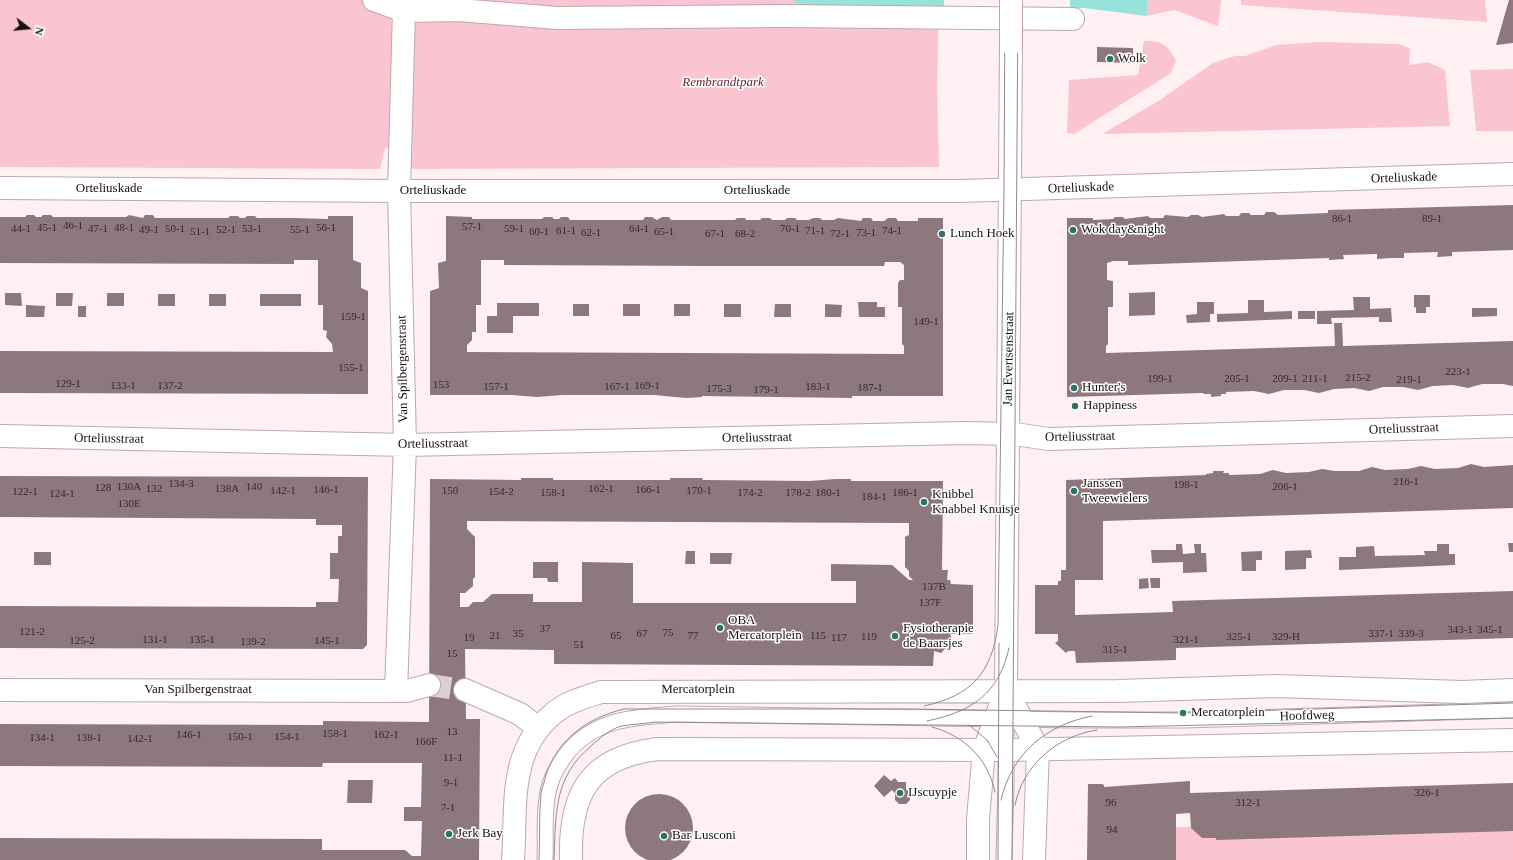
<!DOCTYPE html>
<html>
<head>
<meta charset="utf-8">
<style>
	body { margin:0 }
	#map { position:relative; width:1513px; height:860px; overflow:hidden; background:#fef0f3; font-family:Georgia,serif }
	canvas { display:block }
	.north { position:absolute; left:8px; top:8px; width:40px; height:40px; -webkit-text-stroke:3px #fff; paint-order:stroke; rotate:106deg; font-size:11px; font-weight:700; line-height:16px; text-align:center; color:#181012 }
	.north::after { content:''; display:block; margin:auto; width:14px; height:18px; background:#181012; clip-path:polygon(50% 0,100% 100%,50% 72%,0 100%) }
</style>
</head>
<body>
<div id="map">
<canvas width="1513" height="860"></canvas>
<div class="north">N</div>
</div>
<script>
const ctx = document.querySelector('canvas').getContext('2d');
ctx.lineJoin = 'round';
function fill(path, color) {
  ctx.fillStyle = color;
  ctx.fill(path, 'evenodd');
}
function stroke(path, color, width, dash) {
  ctx.strokeStyle = color;
  ctx.lineWidth = width;
  ctx.lineCap = dash ? 'butt' : 'round';
  ctx.setLineDash(dash || []);
  ctx.stroke(path);
}
function label(font, color, halo, rows, align = 'center') {
  ctx.font = font + ' Georgia,serif';
  ctx.lineWidth = 3;
  ctx.setLineDash([]);
  ctx.textBaseline = 'middle';
  ctx.strokeStyle = halo;
  ctx.fillStyle = color;
  for (const [text, x, y, turn = 0] of rows) {
    ctx.save();
    ctx.translate(x, y);
    ctx.rotate((+turn || 0) * Math.PI / 180);
    ctx.textAlign = isNaN(turn) ? turn : align;
    if (halo) ctx.strokeText(text, 0, 0);
    ctx.fillText(text, 0, 0);
    ctx.restore();
  }
}
fill(new Path2D(`
	M0 0H939L937 88 939 167 403 169 404 148H385L380 169 0 167Z
	M1148 0H1221L1218 26 1174 10 1146 16Z
	M1241 0H1485L1487 22 1241 5Z
	M1144 41C1163 41 1167 44 1176 61L1171 73 1074 134 1067 133 1069 80 1138 75Z
	M1321 42 1398 44 1410 48 1409 65 1428 62 1445 70 1450 126 1102 134 1157 102 1213 63 1235 56H1245L1276 45Z
	M1513 69V131H1476L1470 70Z
	M1513 822V860H1168L1171 827Z`), '#fbc4d1');
fill(new Path2D(`
	M792 0H1148L1146 16 1084 8 800 5Z`), '#96e3dc');
fill(new Path2D(`
	M944 0H1070V10L944 8Z`), '#fef0f3');
fill(new Path2D(`
	M1509 0H1513V43L1496 45Z
	M1097 47 1133 48V63L1097 62Z
	M1513 205V250L1452 252V256L1437 257 1438 252 1404 253V258H1390L1377 259V254L1343 255 1344 259 1329 260V258L1128 265V261H1113L1107 263V280L1113 281V307H1108V344L1106 346V353L1335 346 1334 323H1342L1343 346 1513 341V386L1503 384H1482L1468 388 1453 385 1433 386 1418 390 1403 387H1383L1369 391 1354 388 1334 389 1319 393 1304 390H1284L1269 394 1254 391 1226 392V394H1221V396L1211 397V394H1204L1203 393 1067 397V218H1093V220L1113 219 1115 217H1123L1125 219 1148 216 1150 218H1163L1165 215 1188 217 1191 215H1198L1202 217 1224 214 1226 216H1239L1241 213H1249L1251 215H1264L1266 212H1274L1278 215 1328 213V210Z
	M27 215H34L36 217H41L43 215H51L53 217H126L129 215 143 218 145 215H153L155 218H228L230 216H238L240 218H245L247 216H255L257 218H294L328 219V216H353V260L361 263V288L368 291V394L0 393V351L333 352 332 344 326 337 327 331 323 330V305H318V260H294V264L0 263V217H25Z
	M446 216 472 217V219H542L544 217H552L554 219H559L561 217H568L570 220H643L645 217H652L657 220 662 217H669L671 220H735L737 218H745L746 220H760L762 218H770L772 220H785L787 218H795L797 220H809L813 218H820L822 220H834L838 218 861 221 863 218H871L873 221H884L888 218H896L898 221H918V218H943V396H852V398L702 396V397L686 398 654 395H562L537 397 512 395H430V291L439 288 438 263 446 261ZM481 260H504V265L708 266H884L885 262H900L904 265V280H900L898 283V307H902V344L904 346V354L467 352V345L472 340V332H476V305H481Z
	M1155 292V315L1129 316V293Z
	M5 293H21L22 306 5 305Z
	M56 293H73L72 306H56Z
	M107 293H124V306H107Z
	M158 294H175V306H158Z
	M209 294H226V306H209Z
	M260 294H301V306H260Z
	M1414 295H1430V307H1426V313H1416V307L1414 308Z
	M1353 297H1370V309L1391 308 1392 322H1379V317L1331 318 1332 324H1317V311L1354 310Z
	M1248 300H1264V312L1292 311V319L1217 322V314L1248 313Z
	M858 302H877V307H885V317H859Z
	M1197 302H1214V314H1210V322L1187 323 1186 315 1197 314Z
	M497 303H539V316H513V333H487V316H497Z
	M573 304H589V316H573Z
	M623 304H640V316H623Z
	M674 304H690V316H674Z
	M724 304H741V317H724Z
	M775 304H791V317H774Z
	M825 304 842 305 841 317H825Z
	M26 305 45 306 44 317H26Z
	M78 306H86V317H78Z
	M1472 308H1497V316L1472 317Z
	M1298 311H1315V319H1298Z
	M1471 464 1484 467 1513 465V508L1103 521V580H1075V615L1173 612 1172 601 1513 591V638L1176 648V660L1076 663 1075 651H1068L1066 653 1055 643 1058 641V634H1035V585H1058V581H1061V570H1066V480L1206 475V474L1213 473V471H1224L1223 473H1229V475L1260 474 1273 470 1286 473 1309 472 1322 469 1335 471H1359L1372 467 1385 470 1408 469 1421 466 1435 469 1458 468Z
	M0 476 368 477 367 645 363 649 0 648V606L316 607V602H338L339 579H330V553H338V536H342V525H316V519L0 517Z
	M521 478H553V480H670V478H702L703 480 810 481 835 479H851V481H943L942 570H948L947 580H950L951 584 973 585V634H950L952 642 941 653 934 651 933 666 554 664V650L465 649 466 719H480L479 860H0V838L322 839V850H405L412 856H421L422 821H404V807H421L422 763H323L322 767 0 766V724L323 725V721L429 722 430 479 521 480ZM467 521 909 523V535L905 537V567L909 571V576L913 580H909L892 565 831 564V581H856V603H633V563L582 562V602H533V594H492L483 602H473L468 607H460V593H465L473 586V579L475 577V537L467 529Z
	M1508 543H1513V552H1509Z
	M1176 544H1182L1183 554 1195 553 1194 544H1201V553H1206L1207 572 1183 573V562L1152 563 1151 550H1176Z
	M1437 544H1449V554H1455V565L1339 570V557H1356V547L1374 546 1375 556 1425 555 1424 551H1437Z
	M1311 550 1312 558H1306V569L1285 570V551Z
	M686 551H695V564H685Z
	M1262 551V560H1256V571H1242L1241 552Z
	M34 552H51V565H34Z
	M710 553H732L731 564H710Z
	M533 562H558V582H548L547 578H533Z
	M1148 578 1149 588 1139 589V579Z
	M1150 578H1160V588H1151Z
	M884 775 891 781 895 778 898 782H906V789L910 793V800L906 804H899L895 800V793L892 790 884 797 874 786Z
	M348 780H373L372 803H347Z
	M1190 781V793L1513 783V831L1216 840V838H1202L1191 828 1190 813 1176 814V860H1087L1088 784H1102L1104 785V787Z
	M625 828a34 34 0 1 1 68 0a34 34 0 1 1-68 0Z`), '#8d787d');
stroke(new Path2D(`
	M429 685 465 690`), '#dcced1', 22, [22, 11]);
const lane = new Path2D(`
	M545 860C546 835 543 808 550 784 554 772 560 762 568 752 596 718 636 717 677 714L1073 720H1184L1513 710
	M1004 860 1006 782V709`);
const street = new Path2D(`
	M374 0 404 11 459 10 557 18 784 16 1073 19
	M0 188 399 191H960L1513 174
	M0 436 405 445 964 433 1015 434 1048 439 1513 426
	M0 690 407 691 429 685
	M465 690 520 714 538 728
	M396 691 405 445 399 191 404 11`);
const secondary = new Path2D(`
	M1006 690 1038 749 1034 860
	M513 860C517 807 507 751 554 713 567 702 585 697 601 692L1118 691 1276 686 1462 692 1513 690
	M571 860C569 794 589 757 658 749L1006 750 1513 740
	M978 860V819L984 750 1006 690 1011 44`);
stroke(lane, '#bea8ac', 17);
stroke(street, '#bea8ac', 24);
stroke(secondary, '#bea8ac', 24);
stroke(lane, '#fff', 15);
stroke(street, '#fff', 22);
stroke(secondary, '#fff', 22);
stroke(new Path2D(`
	M924 706C971 696 992 673 998 625L1004 189 1005 0
	M927 721C971 712 999 694 1009 648
	M969 725 987 740 997 757
	M932 727C965 736 988 759 995 792
	M1001 800C1012 753 1046 725 1092 716
	M1015 805C1023 765 1057 736 1097 730
	M539 860C540 838 539 815 541 793 542 787 545 781 546 775 558 739 587 718 624 709H910L1183 713 1513 703
	M554 860C556 814 553 778 591 746 600 738 610 729 622 726 633 724 644 724 655 722L1119 727 1513 718
	M998 860 999 643
	M1012 860 1018 0`), '#94898b', 1);
const secondaryBridge = new Path2D(`
	M1011 44V0`);
stroke(secondaryBridge, '#bea8ac', 24, []);
stroke(secondaryBridge, '#fff', 22);
for (const [x, y, r, color] of [
	[1110,59,4,"#2b736e"],
	[1073,230,4,"#2b736e"],
	[942,234,4,"#2b736e"],
	[1074,388,4,"#2b736e"],
	[1075,406,4,"#2b736e"],
	[1074,491,4,"#2b736e"],
	[924,502,4,"#2b736e"],
	[720,628,4,"#2b736e"],
	[895,636,4,"#2b736e"],
	[1183,713,4,"#2b736e"],
	[900,793,4,"#2b736e"],
	[449,834,4,"#2b736e"],
	[664,836,4,"#2b736e"]
]) {
  const dot = new Path2D();
  dot.arc(x, y, r, 0, 2 * Math.PI);
  ctx.fillStyle = color;
  ctx.fill(dot);
  stroke(dot, '#fff', 1.5);
}
label('11px', '#352a2d', null, [
	["86-1",1342,219],
	["89-1",1432,219],
	["46-1",73,226],
	["57-1",472,227],
	["45-1",47,228],
	["48-1",124,228],
	["56-1",326,228],
	["44-1",21,229],
	["47-1",98,229],
	["50-1",175,229],
	["53-1",252,229],
	["59-1",514,229],
	["64-1",639,229],
	["70-1",790,229],
	["49-1",149,230],
	["52-1",226,230],
	["55-1",300,230],
	["61-1",566,231],
	["71-1",815,231],
	["74-1",892,231],
	["51-1",200,232],
	["60-1",539,232],
	["65-1",664,232],
	["62-1",591,233],
	["73-1",866,233],
	["67-1",715,234],
	["68-2",745,234],
	["72-1",840,234],
	["159-1",353,317],
	["149-1",926,322],
	["155-1",351,368],
	["223-1",1458,372],
	["215-2",1358,378],
	["199-1",1160,379],
	["205-1",1237,379],
	["209-1",1285,379],
	["211-1",1315,379],
	["219-1",1409,380],
	["129-1",68,384],
	["153",441,385],
	["133-1",123,386],
	["137-2",170,386],
	["169-1",647,386],
	["157-1",496,387],
	["167-1",617,387],
	["183-1",818,387],
	["187-1",870,388],
	["175-3",719,389],
	["179-1",766,390],
	["216-1",1406,482],
	["134-3",181,484],
	["198-1",1186,485],
	["130A",129,487],
	["140",254,487],
	["206-1",1285,487],
	["128",103,488],
	["132",154,489],
	["138A",227,489],
	["162-1",601,489],
	["146-1",326,490],
	["166-1",648,490],
	["142-1",283,491],
	["150",450,491],
	["170-1",699,491],
	["122-1",25,492],
	["154-2",501,492],
	["158-1",553,493],
	["174-2",750,493],
	["178-2",798,493],
	["180-1",828,493],
	["186-1",905,493],
	["124-1",62,494],
	["184-1",874,497],
	["130E",129,504],
	["137B",934,587],
	["137F",930,603],
	["37",545,629],
	["343-1",1460,630],
	["345-1",1490,630],
	["121-2",32,632],
	["75",668,633],
	["35",518,634],
	["67",642,634],
	["337-1",1381,634],
	["339-3",1411,634],
	["21",495,636],
	["65",616,636],
	["77",693,636],
	["115",818,636],
	["119",869,637],
	["325-1",1239,637],
	["329-H",1286,637],
	["19",469,638],
	["117",839,638],
	["131-1",155,640],
	["135-1",202,640],
	["321-1",1186,640],
	["125-2",82,641],
	["145-1",327,641],
	["139-2",253,642],
	["51",579,645],
	["315-1",1115,650],
	["15",452,654],
	["13",452,732],
	["158-1",335,734],
	["146-1",189,735],
	["162-1",386,735],
	["150-1",240,737],
	["154-1",287,737],
	["134-1",42,738],
	["138-1",89,738],
	["142-1",140,739],
	["166F",426,742],
	["11-1",453,758],
	["9-1",451,783],
	["326-1",1427,793],
	["96",1111,803],
	["312-1",1248,803],
	["7-1",448,808],
	["94",1112,830]
]);
label('13px', '#181012', '#fff', [
	["Wolk",1118,59],
	["Wok day&night",1081,230],
	["Lunch Hoek",950,234],
	["Hunter's",1082,388],
	["Happiness",1083,406],
	["Janssen",1082,484],
	["Tweewielers",1082,499],
	["Knibbel",932,495],
	["Knabbel Knuisje",932,510],
	["OBA",728,621],
	["Mercatorplein",728,636],
	["Fysiotherapie",903,629],
	["de Baarsjes",903,644],
	["Mercatorplein",1191,713],
	["IJscuypje",908,793],
	["Jerk Bay",457,834],
	["Bar Lusconi",672,836]
], 'left');
label('italic 13px', '#691f39', '#fff', [
	["Rembrandtpark",723,83]
]);
label('13px', '#181012', '#fff', [
	["Orteliuskade",1404,178,-2],
	["Orteliuskade",1081,188,-2],
	["Orteliuskade",109,189],
	["Orteliuskade",433,191],
	["Orteliuskade",757,191],
	["Jan Evertsenstraat",1009,359,-89],
	["Van Spilbergenstraat",403,369,-91],
	["Orteliusstraat",1404,429,-2],
	["Orteliusstraat",1080,437,-1],
	["Orteliusstraat",757,438,-1],
	["Orteliusstraat",109,439,1],
	["Orteliusstraat",433,444,-1],
	["Van Spilbergenstraat",198,690],
	["Mercatorplein",698,690],
	["Hoofdweg",1307,716,-2]
]);
</script>
</body>
</html>
